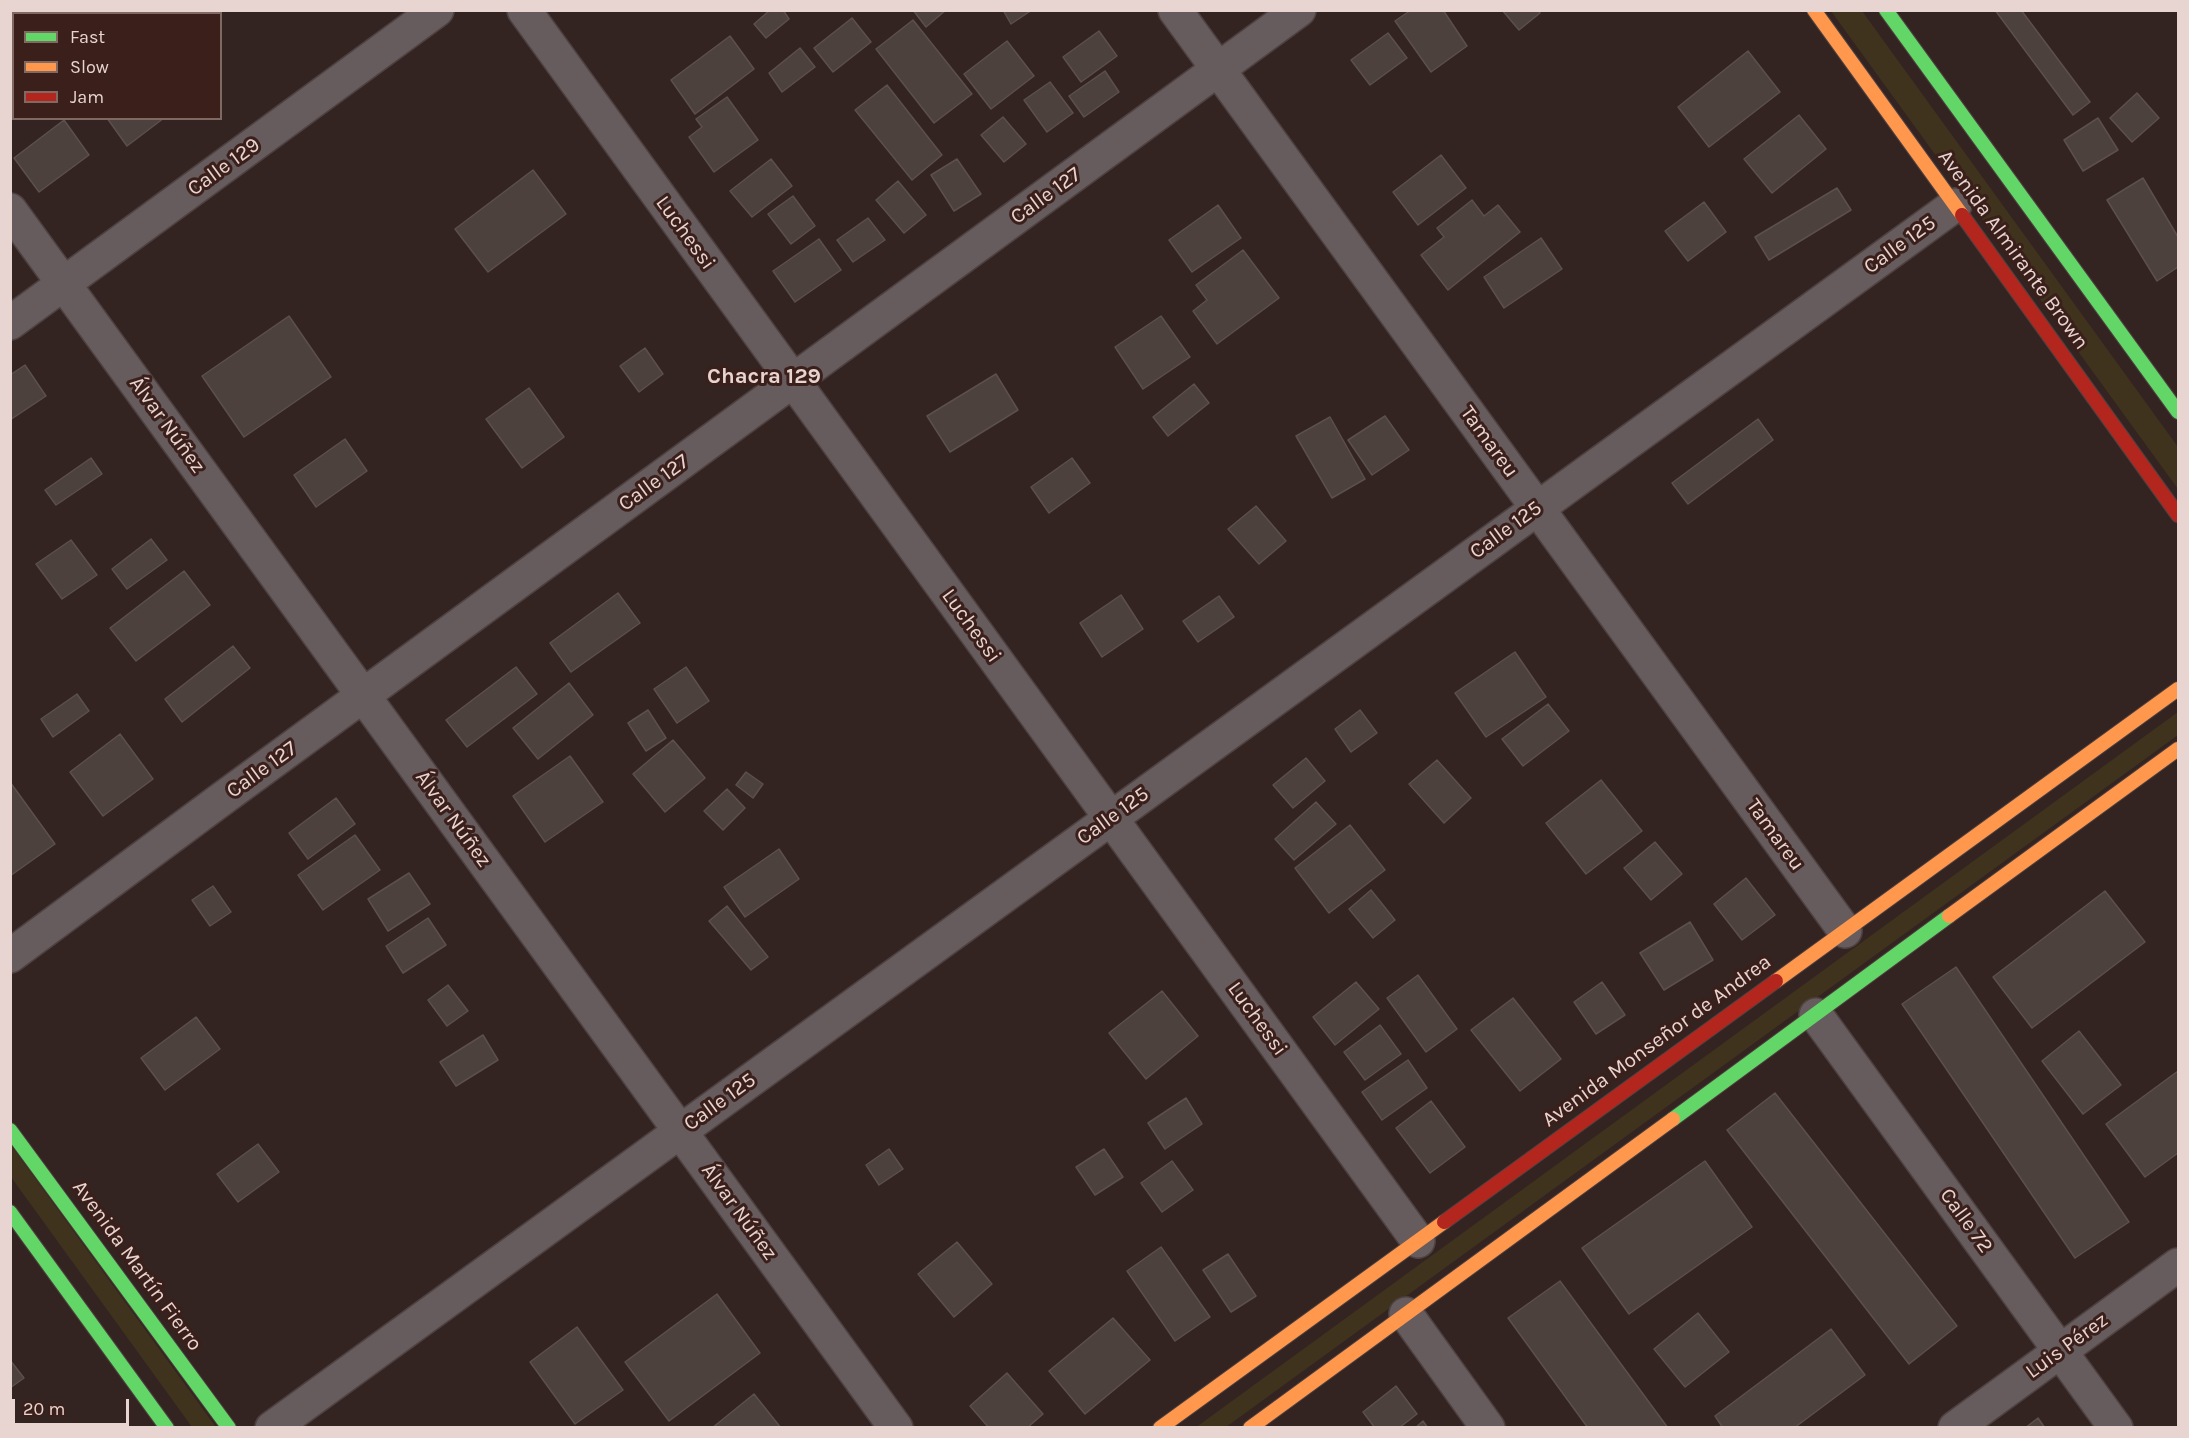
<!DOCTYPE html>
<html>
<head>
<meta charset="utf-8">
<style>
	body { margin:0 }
	#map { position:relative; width:2189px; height:1438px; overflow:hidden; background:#332422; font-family:Karla,sans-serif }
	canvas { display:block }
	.frame { position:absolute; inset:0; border:12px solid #e8d5d1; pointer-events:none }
	.legend { position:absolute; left:12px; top:12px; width:210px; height:108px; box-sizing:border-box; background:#3b1f1a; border:2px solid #806863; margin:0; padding:8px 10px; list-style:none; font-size:18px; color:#e8d5d1 }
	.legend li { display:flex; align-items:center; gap:12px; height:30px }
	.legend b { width:30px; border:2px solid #806863 }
	.scale { position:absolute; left:12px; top:1399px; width:117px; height:27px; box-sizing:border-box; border:3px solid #e8d5d1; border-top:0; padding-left:8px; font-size:18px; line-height:21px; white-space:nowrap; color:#e8d5d1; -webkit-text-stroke:4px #3b1f1a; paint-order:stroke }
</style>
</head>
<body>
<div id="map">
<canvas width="2189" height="1438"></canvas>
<div class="frame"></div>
<ul class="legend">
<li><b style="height:8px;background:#63d668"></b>Fast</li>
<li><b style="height:8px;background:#ff974d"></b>Slow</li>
<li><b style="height:8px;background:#b3261e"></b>Jam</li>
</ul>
<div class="scale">20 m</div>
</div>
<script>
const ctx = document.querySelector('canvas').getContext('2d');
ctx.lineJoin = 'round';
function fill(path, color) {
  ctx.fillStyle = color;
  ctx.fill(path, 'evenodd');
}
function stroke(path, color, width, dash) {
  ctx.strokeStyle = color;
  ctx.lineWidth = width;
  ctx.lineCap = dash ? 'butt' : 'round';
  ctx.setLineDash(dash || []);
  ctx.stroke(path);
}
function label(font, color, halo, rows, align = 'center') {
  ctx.font = font + ' Karla,sans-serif';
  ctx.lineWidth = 6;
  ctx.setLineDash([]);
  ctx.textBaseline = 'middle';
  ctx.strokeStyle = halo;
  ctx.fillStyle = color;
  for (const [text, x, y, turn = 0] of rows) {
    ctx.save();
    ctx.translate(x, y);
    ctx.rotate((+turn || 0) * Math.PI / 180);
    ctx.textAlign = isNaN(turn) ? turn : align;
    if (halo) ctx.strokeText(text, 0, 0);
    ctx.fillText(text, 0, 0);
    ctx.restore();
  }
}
fill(new Path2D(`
	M1831 11H1862L2178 447V489Z
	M2178 712V735L1226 1427 1195 1428Z
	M10 1144 216 1427H192L11 1177Z`), '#40331e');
const building = new Path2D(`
	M10 10H49L45 14H14V37L10 39Z
	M132 10H186L188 14H128Z
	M770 10H783L789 19 766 38 754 24Z
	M913 10H946L926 27Z
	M1003 10H1032L1011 24Z
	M1411 10H1443L1467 46 1431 72 1395 21Z
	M1502 10H1538L1540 13 1519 30Z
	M1995 10H2021L2090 102 2073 115Z
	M852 18 871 42 833 72 814 48Z
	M913 20 972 94 934 123 876 49Z
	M1099 31 1117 56 1081 82 1063 57Z
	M1388 33 1407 58 1370 85 1351 60Z
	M730 36 754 69 695 114 671 80Z
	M1007 41 1034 76 991 109 964 74Z
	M800 48 815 67 782 92 769 73Z
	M1748 51 1780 92 1709 147 1678 107Z
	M1105 71 1119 92 1084 117 1069 96Z
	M1050 82 1073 113 1047 132 1024 100Z
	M887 85 942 155 912 180 855 110Z
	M2137 93 2159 118 2132 142 2110 118Z
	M727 97 758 140 714 172 689 137 702 127 696 119Z
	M1799 115 1826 149 1772 193 1744 159Z
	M1003 117 1026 144 1004 162 981 135Z
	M107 118H164L127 146Z
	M2098 118 2118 150 2083 171 2064 140Z
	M64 120 89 155 39 192 14 158Z
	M1441 155 1466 188 1418 225 1393 192Z
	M771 159 792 186 752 217 730 191Z
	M957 159 981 194 954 211 931 175Z
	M533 170 566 214 488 272 455 229Z
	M2143 178 2178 237V267L2157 281 2107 200Z
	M898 181 926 215 904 233 876 200Z
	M1837 188 1851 210 1769 260 1755 237Z
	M793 196 815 226 791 244 768 214Z
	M1472 200 1484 216 1498 205 1520 232 1448 290 1421 255 1444 237 1437 228Z
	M1704 202 1726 232 1688 261 1665 231Z
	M1218 205 1241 238 1192 272 1169 240Z
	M868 218 885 240 853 262 837 240Z
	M1541 238 1562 269 1504 308 1484 277Z
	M819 239 841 270 795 302 773 271Z
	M1243 250 1279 298 1217 344 1193 311 1207 300 1196 285Z
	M289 316 331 377 244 437 202 376Z
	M1161 316 1190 357 1143 389 1115 347Z
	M645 348 663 374 639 392 620 366Z
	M25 365 46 396 10 420V375Z
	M996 374 1018 410 950 452 927 416Z
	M1194 384 1209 403 1168 436 1153 417Z
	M529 388 564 437 522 468 486 419Z
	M1385 416 1409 450 1372 475 1348 440Z
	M1330 417 1365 479 1332 498 1296 436Z
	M1758 419 1773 440 1688 504 1672 483Z
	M345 439 367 471 316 507 294 475Z
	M91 458 102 474 56 505 45 490Z
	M1072 458 1090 483 1049 513 1031 487Z
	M1256 506 1286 541 1259 564 1228 529Z
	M151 539 167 560 127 589 112 569Z
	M71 540 97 575 62 599 36 564Z
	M184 571 210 605 136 661 110 628Z
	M618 593 640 623 571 672 550 643Z
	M1121 595 1143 629 1102 657 1080 623Z
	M1219 596 1234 617 1198 642 1183 621Z
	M233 646 250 668 182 722 165 699Z
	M1515 652 1546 697 1486 737 1455 693Z
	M516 667 537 694 467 747 446 720Z
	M686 667 709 701 677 723 654 689Z
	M569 683 593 715 538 759 513 728Z
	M77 694 89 711 53 737 41 719Z
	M1548 704 1569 731 1523 766 1502 739Z
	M648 710 666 738 646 751 628 723Z
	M1360 710 1377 733 1351 752 1335 729Z
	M120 734 153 779 103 816 70 772Z
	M673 740 705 778 665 812 633 774Z
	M570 756 603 802 545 842 513 796Z
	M1306 758 1325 781 1293 808 1273 785Z
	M1437 760 1471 798 1444 823 1409 784Z
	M746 772 763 784 753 798 736 785Z
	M1601 780 1642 831 1586 874 1546 823Z
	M10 782 55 844 10 876Z
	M727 789 745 808 723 830 704 811Z
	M336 798 355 824 308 859 289 833Z
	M1316 802 1336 824 1294 860 1275 839Z
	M1350 825 1385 870 1329 913 1295 868Z
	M355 835 380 870 323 910 298 875Z
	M1655 842 1682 874 1651 900 1624 868Z
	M779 849 799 879 745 917 724 887Z
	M409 873 430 904 388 931 368 899Z
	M1746 878 1775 915 1742 940 1714 904Z
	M213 886 231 912 210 926 192 900Z
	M1371 890 1395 920 1373 938 1349 909Z
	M2105 891 2145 942 2032 1028 1993 977Z
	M727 906 768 957 751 970 709 921Z
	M428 918 446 945 403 973 386 946Z
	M1690 922 1713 960 1664 990 1640 953Z
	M1956 967 2129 1222 2075 1258 1902 1004Z
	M1418 975 1457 1029 1426 1052 1387 998Z
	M1356 982 1379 1009 1335 1045 1313 1017Z
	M1602 982 1625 1015 1596 1034 1574 1002Z
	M448 985 468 1011 447 1026 428 1000Z
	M1162 991 1198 1036 1146 1079 1109 1033Z
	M1513 998 1561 1059 1520 1091 1471 1030Z
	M196 1017 220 1049 165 1090 141 1058Z
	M1380 1025 1401 1054 1365 1080 1344 1052Z
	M2079 1031 2121 1085 2083 1114 2042 1061Z
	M483 1035 498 1060 456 1086 440 1062Z
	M1408 1060 1427 1088 1382 1120 1362 1092Z
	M2178 1071V1153L2145 1177 2106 1124Z
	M1775 1093 1957 1326 1909 1364 1727 1130Z
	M1186 1098 1202 1124 1165 1149 1148 1123Z
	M1431 1101 1465 1147 1430 1173 1396 1128Z
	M258 1144 279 1172 238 1202 217 1174Z
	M889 1149 903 1169 879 1185 866 1165Z
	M1104 1149 1123 1177 1095 1195 1076 1167Z
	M1172 1161 1193 1190 1162 1212 1141 1183Z
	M1705 1161 1752 1227 1629 1314 1582 1248Z
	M957 1242 992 1284 954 1317 918 1274Z
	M1161 1247 1210 1317 1175 1341 1127 1271Z
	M1228 1254 1256 1296 1231 1312 1203 1270Z
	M1560 1281 1668 1428H1588L1508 1318Z
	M717 1294 760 1353 669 1421 625 1362Z
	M1698 1313 1729 1352 1685 1387 1654 1349Z
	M1113 1318 1150 1360 1085 1414 1049 1371Z
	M577 1327 623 1390 575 1424 530 1362Z
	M1831 1329 1865 1375 1794 1428H1723L1715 1416Z
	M10 1360 24 1378 10 1388Z
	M1007 1373 1043 1414 1027 1428H989L970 1406Z
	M1396 1386 1417 1414 1399 1428H1375L1363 1412Z
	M754 1394 781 1428H712Z
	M2038 1418 2045 1428H2025Z
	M1423 1421 1428 1428H1415Z`);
fill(building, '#4c413c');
stroke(building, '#5c504b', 1.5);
const street = new Path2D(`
	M524 10 1418 1241
	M1175 10 1845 931
	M10 210 896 1428
	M10 323 437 10
	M10 956 219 801 1299 10
	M1816 1015 2116 1428
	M1406 1314 1488 1428
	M272 1428 1955 205
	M1955 1428 2178 1265`);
const fast = new Path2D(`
	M1886 10 2178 412
	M1673 1119 1949 916
	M10 1130 229 1428
	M10 1212 167 1428`);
const slow = new Path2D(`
	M1814 10 1962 215
	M1949 916 2178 749
	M1776 981 2178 689
	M1160 1428 1444 1222
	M1250 1428 1673 1119`);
const jam = new Path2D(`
	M1962 215 2178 515
	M1444 1222 1776 981`);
stroke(street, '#4e4140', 36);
stroke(fast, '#4e4140', 16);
stroke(slow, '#4e4140', 16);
stroke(jam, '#4e4140', 16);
stroke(street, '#665b5d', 33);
stroke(fast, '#63d668', 14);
stroke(slow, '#ff974d', 14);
stroke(jam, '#b3261e', 14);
label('21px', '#e8d5d1', '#3b1f1a', [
	["Calle 129",224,167,-36],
	["Calle 127",1046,196,-36],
	["Luchessi",685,233,54],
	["Calle 125",1900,245,-36],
	["Avenida Almirante Brown",2013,250,54],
	["Álvar Núñez",167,425,54],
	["Tamareu",1489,442,54],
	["Calle 127",654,483,-36],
	["Calle 125",1506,530,-36],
	["Luchessi",971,626,54],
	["Calle 127",262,770,-36],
	["Calle 125",1113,816,-36],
	["Álvar Núñez",453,819,54],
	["Tamareu",1775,835,54],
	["Luchessi",1257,1019,54],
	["Avenida Monseñor de Andrea",1657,1041,-36],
	["Calle 125",720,1102,-36],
	["Álvar Núñez",739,1212,54],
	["Calle 72",1966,1221,54],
	["Avenida Martín Fierro",137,1266,54],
	["Luis Pérez",2067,1346,-36]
]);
label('bold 22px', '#e8d5d1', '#3b1f1a', [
	["Chacra 129",764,377]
]);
</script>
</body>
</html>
